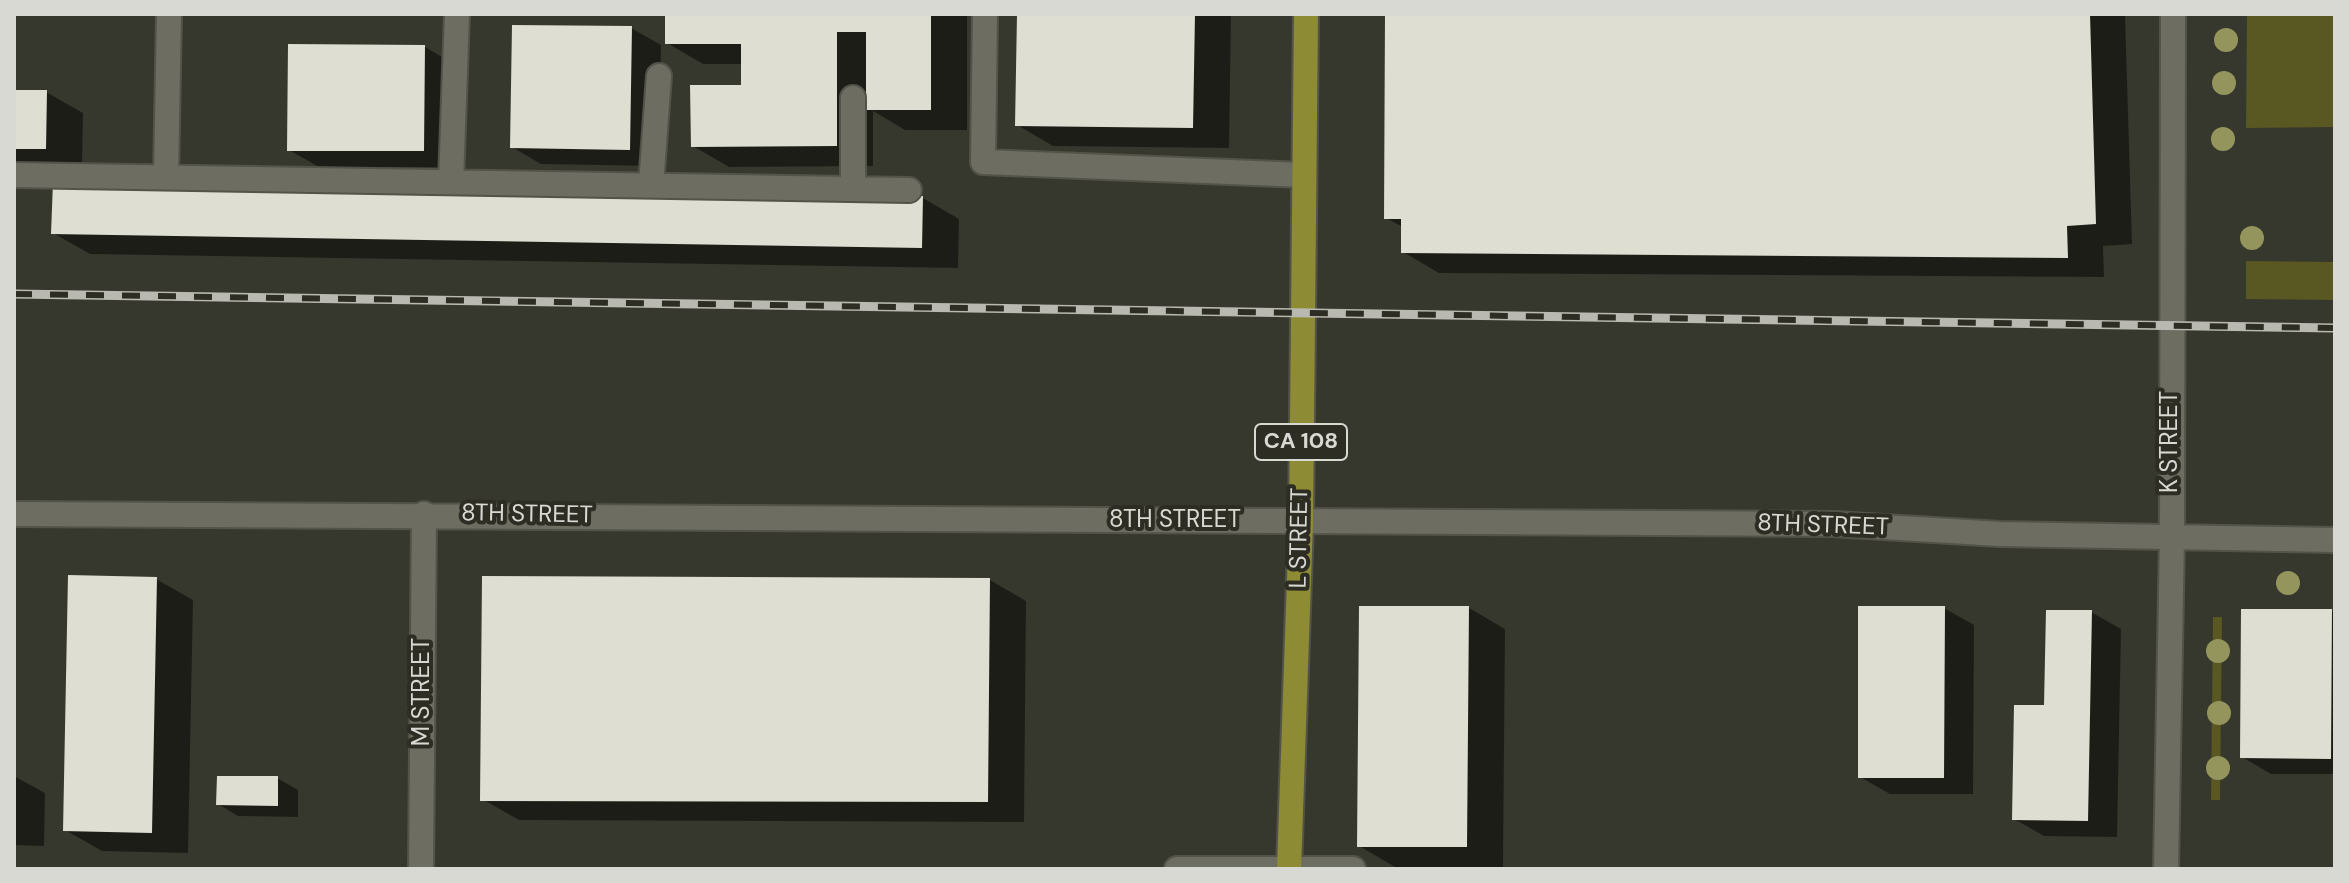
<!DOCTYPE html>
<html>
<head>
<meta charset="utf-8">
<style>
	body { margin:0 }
	#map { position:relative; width:2349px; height:883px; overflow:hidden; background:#37382d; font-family:"DM Sans",sans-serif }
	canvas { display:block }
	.frame { position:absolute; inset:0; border:16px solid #d9d9d3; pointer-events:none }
</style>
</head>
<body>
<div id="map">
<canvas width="2349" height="883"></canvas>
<div class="frame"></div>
</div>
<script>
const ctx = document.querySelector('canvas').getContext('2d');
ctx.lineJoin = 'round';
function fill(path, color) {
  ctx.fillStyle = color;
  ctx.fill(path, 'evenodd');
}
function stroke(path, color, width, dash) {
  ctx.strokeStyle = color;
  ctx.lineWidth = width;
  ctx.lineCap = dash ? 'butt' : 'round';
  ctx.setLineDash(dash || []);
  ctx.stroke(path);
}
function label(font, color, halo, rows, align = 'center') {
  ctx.font = font + ' "DM Sans",sans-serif';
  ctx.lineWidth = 8;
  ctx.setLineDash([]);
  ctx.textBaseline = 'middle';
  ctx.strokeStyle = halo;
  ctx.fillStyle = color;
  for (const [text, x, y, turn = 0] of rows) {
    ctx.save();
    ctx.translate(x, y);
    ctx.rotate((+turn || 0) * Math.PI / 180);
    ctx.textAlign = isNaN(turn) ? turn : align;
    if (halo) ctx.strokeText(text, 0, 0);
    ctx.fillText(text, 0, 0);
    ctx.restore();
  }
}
fill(new Path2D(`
	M2247 14H2335V127L2246 128Z
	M2246 261 2335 262V300L2246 299Z
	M2213 617H2222L2220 800H2211Z`), '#595722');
fill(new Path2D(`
	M667 14H967V130H905L873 111V166L729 167 693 146 743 87V64H703L667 43Z
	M1019 14H1231L1229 148 1053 146 1017 125Z
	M1387 14H2125L2132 244 2103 246 2104 277 1439 273 1403 252V227L1386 218Z
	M631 28 661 45 659 166 541 164 512 147Z
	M425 47 454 64 453 167H319L289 150Z
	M14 92H46L83 113 82 169H14Z
	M923 198 959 219 958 268 90 254 53 233Z
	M156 579 193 600 188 853 102 851 65 830Z
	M990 580 1026 601 1024 822 519 820 482 799Z
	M1469 608 1505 629 1503 867H1395L1359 846Z
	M1944 608 1974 625 1973 794H1890L1860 777Z
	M2331 611 2335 613V774H2271L2242 757Z
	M2091 612 2121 629 2117 837 2044 836 2014 819 2046 707Z
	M14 776 45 793 44 846 14 845Z
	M277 778 298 790V817L238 816 218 804Z`), '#0007');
fill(new Path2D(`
	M665 14H931V110H866V32H837V146L691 147 690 85H741V44H665Z
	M1017 14H1195L1193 128 1015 126Z
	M1385 14H2090L2096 224 2067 226 2068 258 1401 253V219H1384Z
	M512 25 632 26 630 150 510 148Z
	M288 44 425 45 424 151H287Z
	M14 90H47L46 149H14Z
	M53 182 923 196 922 248 51 234Z
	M68 575 157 577 152 833 63 831Z
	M482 576 990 578 988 802 480 801Z
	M1359 606H1469L1467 847H1357Z
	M1858 606H1945L1944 778H1858Z
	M2241 609H2332L2331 759 2240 758Z
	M2046 610H2092L2088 821 2012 820 2014 705H2044Z
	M217 776H278V806L216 805Z`), '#dedfd2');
const minor = new Path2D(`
	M985 14 983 162 1304 175
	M853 98V189
	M14 175 909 190
	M166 177 169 14
	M451 182 457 14
	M651 185 659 76
	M14 514 1834 524 2000 534 2335 540
	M421 869 424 514
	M1177 869H1353
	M2166 869 2172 537 2173 14`);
const major = new Path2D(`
	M1289 869 1301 522 1306 14`);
stroke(minor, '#53534a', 28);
stroke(major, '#53534a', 28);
stroke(minor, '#6d6d62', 24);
stroke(major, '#8d8b33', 24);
const rail = new Path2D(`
	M14 294 2335 328`);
stroke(rail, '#b9b9b2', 9);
stroke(rail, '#2d2d24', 6, [18]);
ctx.fillStyle = '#94945d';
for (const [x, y] of [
	[2226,40],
	[2224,83],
	[2223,139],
	[2252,238],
	[2288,583],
	[2218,651],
	[2219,713],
	[2218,768]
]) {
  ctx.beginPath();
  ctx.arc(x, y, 12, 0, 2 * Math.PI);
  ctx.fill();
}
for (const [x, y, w] of [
	[1301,442,92]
]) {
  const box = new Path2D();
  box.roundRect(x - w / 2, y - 18, w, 36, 6);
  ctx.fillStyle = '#2d2d24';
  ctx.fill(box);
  stroke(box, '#d9d9d3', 2);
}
label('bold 22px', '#d9d9d3', null, [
	["CA 108",1301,442]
]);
label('24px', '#d9d9d3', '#2d2d24', [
	["K STREET",2171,442,-90],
	["8TH STREET",527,515,1],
	["8TH STREET",1175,521],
	["8TH STREET",1823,526,2],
	["L STREET",1300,538,-89],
	["M STREET",423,692,-90]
]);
</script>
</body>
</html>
